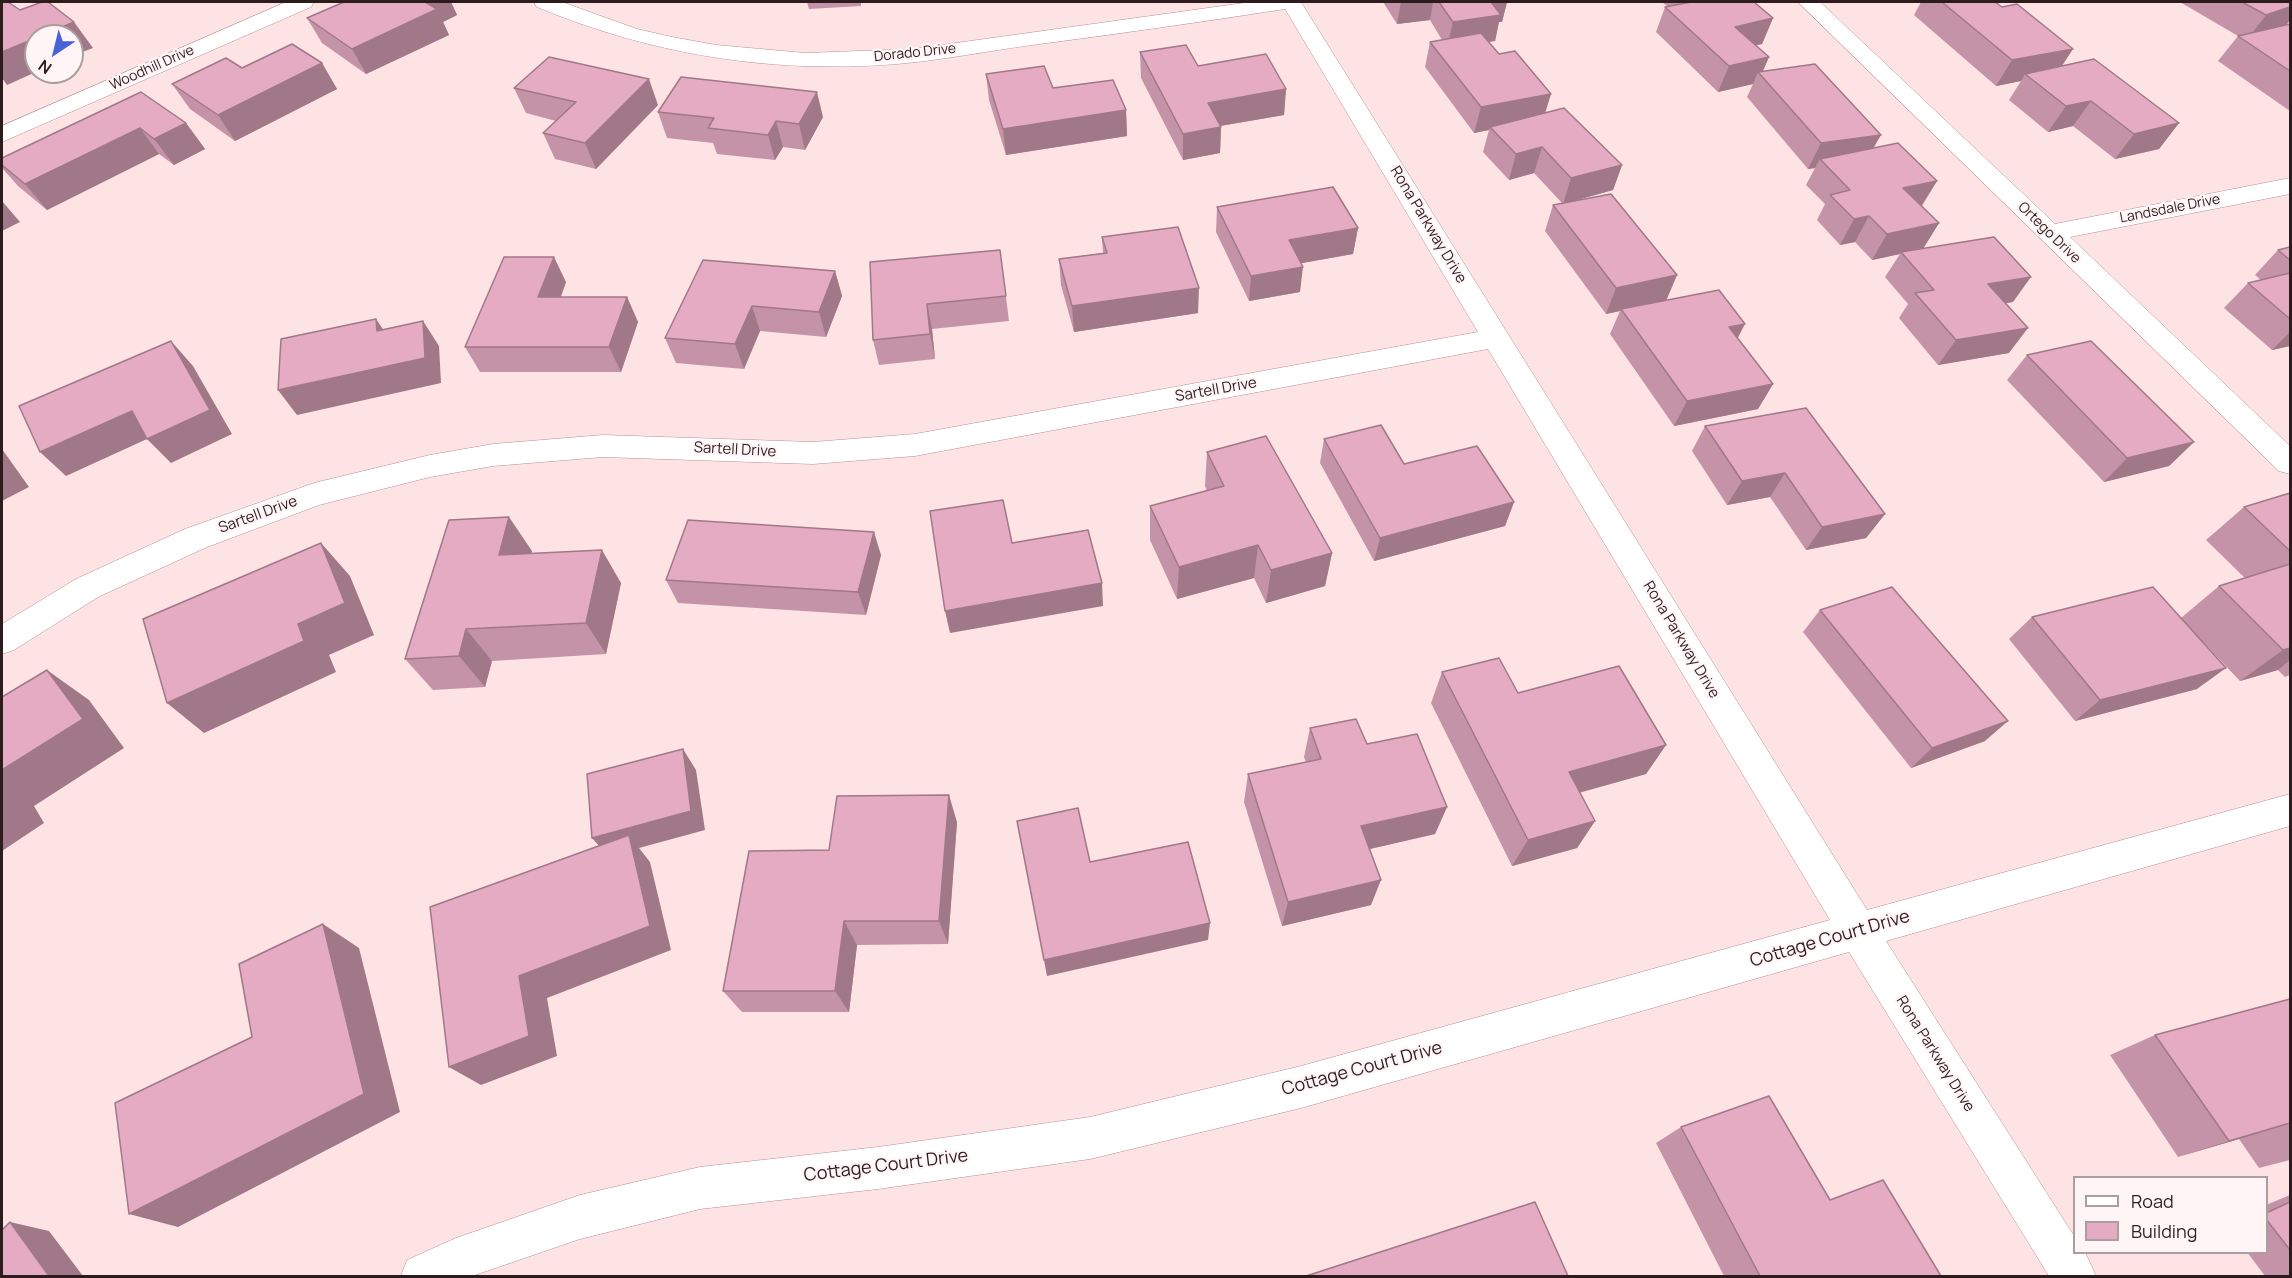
<!DOCTYPE html>
<html>
<head>
<meta charset="utf-8">
<style>
	body { margin:0 }
	#map { position:relative; width:2292px; height:1278px; overflow:hidden; background:#fee3e4; font-family:Manrope,sans-serif }
	canvas { display:block }
	.frame { position:absolute; inset:0; border:3px solid #2c1c1d; pointer-events:none }
	.legend { position:absolute; left:2073px; top:1176px; width:195px; height:78px; box-sizing:border-box; background:#fff5f6; border:2px solid #ab9e9f; margin:0; padding:8px 10px; list-style:none; font-size:18px; color:#2c1c1d }
	.legend li { display:flex; align-items:center; gap:12px; height:30px }
	.legend b { width:30px; border:2px solid #ab9e9f }
	.north { position:absolute; left:24px; top:24px; width:60px; height:60px; box-sizing:border-box; background:#fff5f6; border:2px solid #ab9e9f; border-radius:50%; rotate:215deg; font-size:16px; font-weight:700; line-height:24px; text-align:center; color:#2c1c1d }
	.north::after { content:''; display:block; margin:auto; width:21px; height:27px; background:#4962d6; clip-path:polygon(50% 0,100% 100%,50% 72%,0 100%) }
</style>
</head>
<body>
<div id="map">
<canvas width="2292" height="1278"></canvas>
<div class="frame"></div>
<ul class="legend">
<li><b style="height:8px;background:#fff"></b>Road</li>
<li><b style="height:16px;background:#e5abc2"></b>Building</li>
</ul>
<div class="north">N</div>
</div>
<script>
const ctx = document.querySelector('canvas').getContext('2d');
ctx.lineJoin = 'round';
function stroke(path, color, width, dash) {
  ctx.strokeStyle = color;
  ctx.lineWidth = width;
  ctx.lineCap = dash ? 'butt' : 'round';
  ctx.setLineDash(dash || []);
  ctx.stroke(path);
}
function fill(path, color) {
  ctx.fillStyle = color;
  ctx.fill(path, 'evenodd');
}
function label(font, color, halo, rows, align = 'center') {
  ctx.font = font + ' Manrope,sans-serif';
  ctx.lineWidth = 4.5;
  ctx.setLineDash([]);
  ctx.textBaseline = 'middle';
  ctx.strokeStyle = halo;
  ctx.fillStyle = color;
  for (const [text, x, y, turn = 0] of rows) {
    ctx.save();
    ctx.translate(x, y);
    ctx.rotate((+turn || 0) * Math.PI / 180);
    ctx.textAlign = isNaN(turn) ? turn : align;
    if (halo) ctx.strokeText(text, 0, 0);
    ctx.fillText(text, 0, 0);
    ctx.restore();
  }
}
const minor = new Path2D(`
	M286 2H314L311 7 2 142V126Z
	M534 2H562L637 29 672 37 716 45 805 53 913 49 1251 2H1301L1867 910 2290 794V826L1886 941 2074 1236V1252H2085L2096 1276H2049L1849 952 1301 1108 1090 1159 878 1189 700 1209 580 1239 472 1276H401L407 1260 456 1238 580 1195 700 1167 878 1147 1090 1117 1301 1066 1830 920 1488 349 915 456 813 464 603 457 493 466 430 477 319 505 207 547 98 597 14 650 2 654V624L76 579 185 529 314 483 430 455 493 444 603 435 813 442 915 434 1478 332 1285 9C1201 22 1117 34 1032 45 987 51 943 60 897 64 773 74 652 55 537 7Z
	M1798 2H1820L2055 224 2290 178V194L2070 237 2290 446V474L2279 471Z`);
stroke(minor, '#b88f91', 1);
fill(minor, '#fff');
fill(new Path2D(`
	M344 2H451L457 15 443 22 449 35 366 74 322 43 307 18Z
	M807 2H861V6L809 9Z
	M1383 2H1507L1502 22H1499L1495 41 1489 42 1546 113 1622 165 1613 190 1577 200 1677 275 1666 300 1737 338 1773 384 1758 409 1674 426 1610 334 1620 311 1606 314 1545 231 1553 205 1562 203 1534 173 1509 180 1483 152 1489 130 1474 133 1425 67 1430 42 1442 40 1430 20 1397 24Z
	M1662 2H1754L1773 18 1762 44 1756 45 1769 57 1763 71 1873 148 1937 181 1922 206 1939 223 1923 248 2013 302 2006 303 2009 353 1938 365 1899 318 1908 304 1885 277 1900 254 1872 260 1855 242 1840 245 1817 220 1825 204 1806 185 1815 168 1808 169 1747 97 1753 84 1718 92 1656 32 1665 7 1667 6Z
	M1921 2H1995L2062 66 2179 123 2159 149 2115 159 2073 126 2048 132 2009 100 2021 81 1996 86 1914 15Z
	M2180 2H2290V20L2286 25 2290 24V111L2218 61 2238 36Z
	M1140 52 1286 89 1284 115 1221 126 1220 153 1183 160 1141 78Z
	M322 63 337 89 235 141 190 109 172 84 242 68Z
	M986 74 1053 88 1126 110 1127 136 1006 155 989 100Z
	M514 88 658 105 596 169 555 159 543 133 556 121 526 113Z
	M141 92 186 123 205 149 174 165 159 154 47 210 18 186 2 168V158Z
	M658 112 823 117 805 150 783 147 775 160 717 154 713 143 667 138Z
	M1217 207 1358 228 1353 254 1301 263 1300 292 1249 301 1216 232Z
	M1102 237 1198 313 1074 332 1061 285 1059 259 1103 253Z
	M2290 247V346L2272 350 2224 308 2248 283 2261 280 2255 275 2278 250Z
	M1000 250 1009 321 932 329 935 359 879 365 873 340Z
	M835 271 842 296 826 337 760 331 744 369 676 363 665 338Z
	M566 282 561 297H627L638 322 621 372H480L465 347Z
	M2027 355 2194 442 2169 466 2104 482 2007 380Z
	M1705 426 1885 514 1866 538 1806 550 1770 497 1727 505 1692 451Z
	M1324 439 1404 464 1514 502 1505 526 1374 561 1320 463Z
	M1207 452 1332 553 1325 586 1266 603 1254 578 1177 599 1150 540V506L1207 491 1205 486Z
	M2290 493V675L2285 677 2278 670 2240 681 2205 644 2197 689 2075 721 2009 639 2032 617 2181 618 2219 586 2245 578 2206 540 2244 507Z
	M532 551 531 554 621 583 606 654 492 661 485 687 433 690 405 659Z
	M881 555 866 615 678 603 666 580Z
	M1820 610 1985 741 1911 768 1803 632Z
	M1442 672 1518 693 1666 745 1646 774 1579 793 1595 821 1577 848 1512 866 1431 703Z
	M1310 728 1367 744 1447 807 1435 834 1370 849 1371 905 1282 926 1244 802 1248 774 1306 762 1304 757Z
	M957 822 948 944 857 945 849 1012H742L723 991 829 850Z
	M2290 999V1160L2259 1168 2239 1139 2178 1157 2110 1055 2155 1035Z
	M1681 1127 1830 1200 1941 1276H1724L1656 1143Z
	M2290 1195V1276H2265L2247 1252H2266V1205Z`), '#c593a7');
fill(new Path2D(`
	M424 2H451L457 15 443 22 449 35 366 74 352 49Z
	M1401 2H1433L1430 20 1397 24Z
	M1488 2H1507L1502 22H1499L1495 41 1447 47 1453 22Z
	M2290 7V20L2283 29 2246 41 2266 15Z
	M1773 18 1762 44 1724 52 1735 27Z
	M74 22 93 48 72 56V36H40Z
	M36 38V72L7 85 2 78V52Z
	M2073 49 2056 75 2025 74 2021 81 1996 86 2012 60Z
	M1769 57 1761 75 1758 72 1753 84 1718 92 1729 66Z
	M322 63 337 89 235 141 218 115Z
	M649 79 658 105 596 169 585 143Z
	M1286 89 1284 115 1207 128 1208 103Z
	M817 92 823 117 805 150 799 124Z
	M1551 94 1543 120 1490 127 1489 130 1474 133 1481 107Z
	M2091 101 2073 126 2048 132 2066 106Z
	M1126 110 1127 136 1006 155 1003 129Z
	M776 121 783 147 775 160 768 135Z
	M186 123 205 149 174 165 154 139Z
	M2179 123 2159 149 2115 159 2134 134Z
	M1221 127 1220 153 1183 160V134Z
	M140 128 159 154 47 210 25 184Z
	M1881 135 1866 161 1820 159 1815 168 1808 169 1821 143Z
	M1542 147 1534 173 1509 180 1516 154Z
	M1622 165 1613 190 1563 204 1571 178Z
	M1937 181 1921 206 1903 188Z
	M2 201 20 222 2 231Z
	M1869 216 1855 242 1840 245 1854 219Z
	M1939 223 1923 249 1901 252 1900 254 1872 260 1887 234Z
	M1358 228 1353 254 1286 266 1289 240Z
	M554 257 566 282 551 322 538 297Z
	M1303 267 1300 292 1249 301 1251 276Z
	M835 271 842 296 826 337 819 312Z
	M1677 275 1666 301 1621 309 1620 311 1606 314 1616 288Z
	M2031 277 2013 302 1970 309 1988 284Z
	M1199 288 1198 313 1074 332 1072 306Z
	M627 297 638 322 621 372 609 347Z
	M927 304 932 329 935 359 930 334Z
	M752 306 760 331 744 369 735 344Z
	M376 319 393 344 377 331Z
	M423 321 439 346 441 383 297 415 278 390Z
	M1745 324 1732 349 1729 327Z
	M2028 328 2009 353 1938 365 1956 340Z
	M2290 332V346L2272 350Z
	M171 341 193 366 232 434 171 463 147 439 66 476 40 452Z
	M1773 384 1758 409 1674 426 1687 401Z
	M2194 442 2169 466 2104 482 2127 458Z
	M2 449 29 487 2 501Z
	M1785 473 1770 497 1727 505 1742 481Z
	M1514 502 1505 526 1374 561 1380 538Z
	M1885 514 1866 538 1806 550 1822 527Z
	M509 517 532 551 522 588 499 555Z
	M874 532 881 555 866 615 858 592Z
	M321 543 350 576 374 635 329 655 336 672 204 733 167 703 298 624Z
	M1258 545 1254 578 1177 599 1179 567Z
	M602 550 621 583 606 654 586 623Z
	M1332 553 1325 586 1266 603 1271 570Z
	M1102 583 1103 606 950 633 945 611Z
	M466 629 492 661 485 687 459 656Z
	M2290 648V660L2278 670 2240 681 2283 650Z
	M2226 668 2197 689 2075 721 2100 700Z
	M47 670 89 700 124 748 34 806 44 823 2 851V770Z
	M2008 721 1985 741 1911 768 1932 748Z
	M1666 745 1646 774 1552 800 1569 772Z
	M683 749 696 770 705 830 639 848 650 862 671 950 547 998 557 1056 481 1085 449 1067 519 976 608 856 592 838Z
	M949 795 957 822 948 944 939 921Z
	M1447 807 1435 834 1352 853 1361 826Z
	M1595 821 1577 848 1512 866 1528 840Z
	M1381 880 1371 905 1282 926 1288 902Z
	M844 921 857 945 849 1012 835 991Z
	M1210 923 1208 940 1047 976 1044 960Z
	M323 924 359 948 400 1112 178 1227 129 1214 364 1094Z
	M2290 1123 2239 1139 2178 1157 2229 1141Z
	M10 1222 49 1231 83 1276H49Z`), '#a07888');
const building = new Path2D(`
	M2 2H8L20 10 42 2H48L74 22 40 36H36V38L2 52Z
	M344 2H425L437 9 352 49 307 18Z
	M1439 2H1491L1501 15 1453 22Z
	M1691 2H1754L1773 18 1735 27 1769 57 1729 66 1665 7Z
	M1942 2H1995L2002 7 2017 4 2073 49 2012 60Z
	M2242 2H2290V7L2266 15Z
	M2290 24V71L2238 36Z
	M1481 33 1499 54 1515 51 1551 94 1481 107 1430 42Z
	M292 44 322 63 218 115 172 84 226 58 242 68Z
	M1186 45 1198 66 1266 54 1286 89 1208 103 1221 127 1183 134 1140 52Z
	M549 57 649 79 585 143 543 133 576 102 514 88Z
	M2094 59 2179 123 2134 134 2091 101 2066 106 2025 74Z
	M1815 64 1881 135 1821 143 1758 72Z
	M1044 66 1053 88 1113 80 1126 110 1003 129 986 74Z
	M681 77 817 92 799 124 776 121 768 135 708 128 714 118 658 112Z
	M141 92 186 123 154 139 140 128 25 184 2 165V158Z
	M1564 108 1622 165 1571 178 1542 147 1516 154 1490 127Z
	M1898 143 1937 181 1903 188 1939 223 1887 234 1869 216 1854 219 1830 195 1850 190 1820 159Z
	M1333 187 1358 228 1289 240 1303 267 1251 276 1217 207Z
	M1611 194 1677 275 1616 288 1553 205Z
	M1178 227 1199 288 1072 306 1059 259 1107 253 1102 237Z
	M1994 237 2031 277 1988 284 2028 328 1956 340 1915 293 1934 290 1901 252Z
	M2290 247V260L2278 250Z
	M1000 250 1006 296 927 304 930 334 873 340 870 262Z
	M504 257H554L538 297H627L609 347H465Z
	M703 260 835 271 819 312 752 306 735 344 665 338Z
	M2290 273V319L2248 283Z
	M1719 290 1745 324 1729 327 1773 384 1687 401 1621 309Z
	M376 319 377 331 423 321 425 358 278 390 281 339Z
	M171 341 210 410 147 439 132 411 40 452 19 406Z
	M2091 341 2194 442 2127 458 2027 355Z
	M1806 408 1885 514 1822 527 1785 473 1742 481 1705 426Z
	M1381 425 1404 464 1477 446 1514 502 1380 538 1324 439Z
	M1266 436 1332 553 1271 570 1258 545 1179 567 1150 506 1224 486 1207 452Z
	M2290 493V551L2244 507Z
	M1003 500 1012 543 1088 530 1102 583 945 611 930 511Z
	M509 517 499 555 602 550 586 623 466 629 459 656 405 659 449 520Z
	M688 520 874 532 858 592 666 580Z
	M321 543 345 603 298 624 304 641 167 703 143 619Z
	M2290 564V648L2283 650 2219 586Z
	M1892 587 2008 721 1932 748 1820 610Z
	M2153 587 2226 668 2100 700 2032 617Z
	M1499 658 1518 693 1619 666 1666 745 1569 772 1595 821 1528 840 1442 672Z
	M47 670 83 719 2 770V697Z
	M1356 719 1367 744 1417 734 1447 807 1361 826 1381 880 1288 902 1248 774 1321 759 1310 728Z
	M683 749 691 811 592 838 587 774Z
	M949 795 939 921H844L835 991H723L749 851 829 850 837 796Z
	M1078 808 1090 862 1188 842 1210 923 1044 960 1017 821Z
	M629 835 650 926 519 976 529 1036 449 1067 430 907Z
	M323 924 364 1094 129 1214 115 1103 252 1037 239 964Z
	M2290 999V1123L2229 1141 2155 1035Z
	M1769 1096 1830 1200 1883 1180 1941 1276H1760L1681 1127Z
	M1535 1202 1568 1276H1306Z
	M2290 1202V1250L2266 1219V1213Z
	M10 1222 49 1276H2V1230Z`);
fill(building, '#e5abc2');
stroke(building, '#a07888', 1.5);
label('14px', '#2c1c1d', '#fff5f6', [
	["Dorado Drive",915,53,-6],
	["Woodhill Drive",152,68,-24],
	["Landsdale Drive",2170,209,-11],
	["Ortego Drive",2049,233,44]
]);
label('15px', '#2c1c1d', '#fff5f6', [
	["Rona Parkway Drive",1428,225,59],
	["Sartell Drive",1216,390,-10],
	["Sartell Drive",735,450,3],
	["Sartell Drive",258,515,-20],
	["Rona Parkway Drive",1681,640,59],
	["Rona Parkway Drive",1935,1054,58]
]);
label('18px', '#2c1c1d', '#fff5f6', [
	["Cottage Court Drive",1830,939,-16],
	["Cottage Court Drive",1362,1069,-15],
	["Cottage Court Drive",886,1166,-7]
]);
</script>
</body>
</html>
